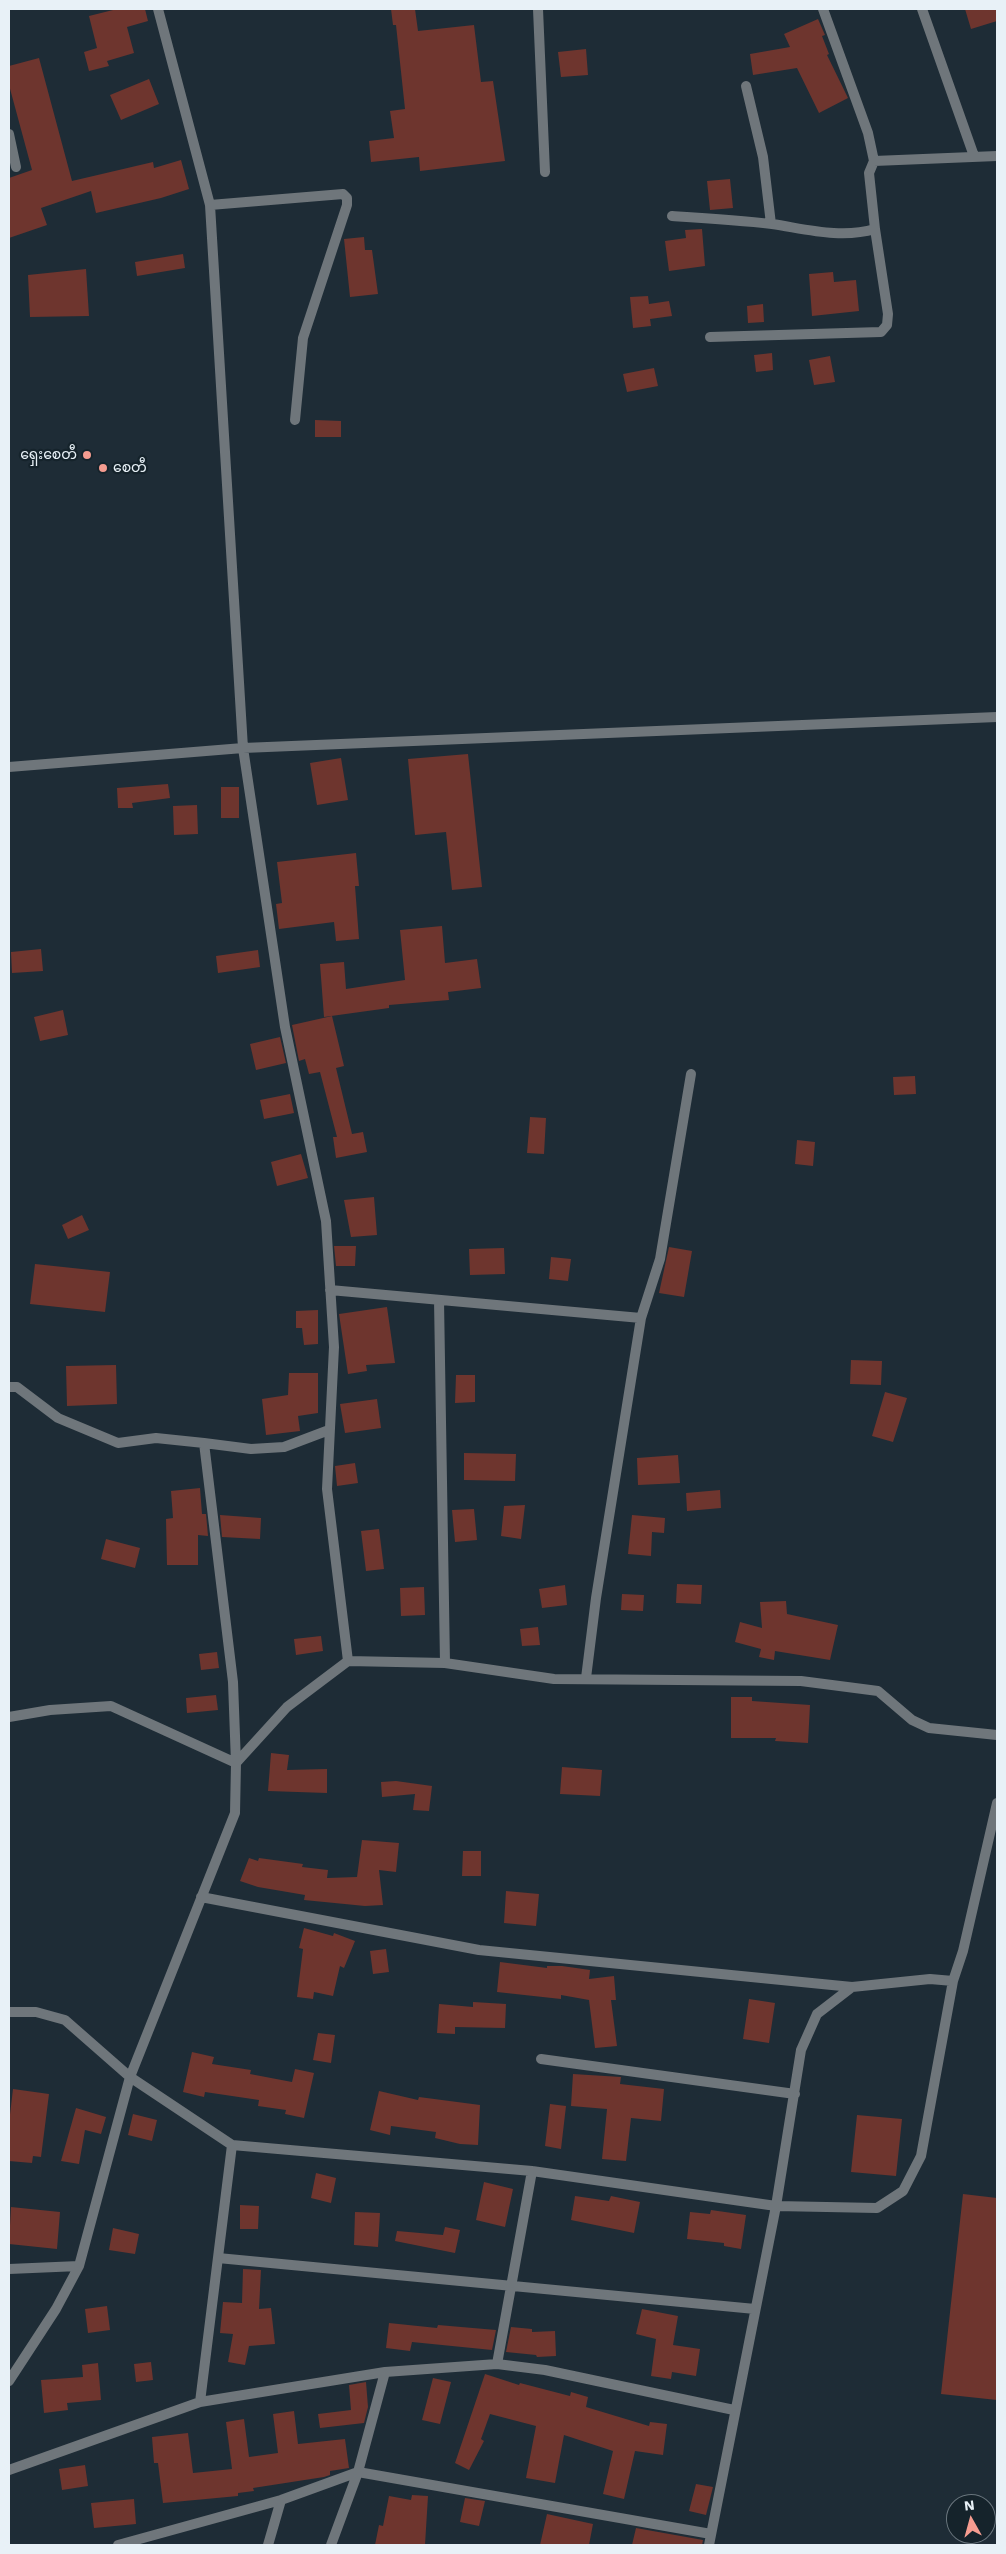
<!DOCTYPE html>
<html>
<head>
<meta charset="utf-8">
<style>
	body { margin:0 }
	#map { position:relative; width:1006px; height:2554px; overflow:hidden; background:#1e2c36; font-family:"Work Sans",sans-serif }
	canvas { display:block }
	.frame { position:absolute; inset:0; border:10px solid #e8f1f7; pointer-events:none }
	.north { position:absolute; left:946px; top:2494px; width:50px; height:50px; box-sizing:border-box; background:#15232b; border:1px solid #69757d; border-radius:50%; rotate:353deg; font-size:14px; font-weight:700; line-height:20px; text-align:center; color:#e8f1f7 }
	.north::after { content:''; display:block; margin:auto; width:18px; height:22px; background:#f59c90; clip-path:polygon(50% 0,100% 100%,50% 72%,0 100%) }
</style>
</head>
<body>
<div id="map">
<canvas width="1006" height="2554"></canvas>
<div class="frame"></div>
<div class="north">N</div>
</div>
<script>
const ctx = document.querySelector('canvas').getContext('2d');
ctx.lineJoin = 'round';
function fill(path, color) {
  ctx.fillStyle = color;
  ctx.fill(path, 'evenodd');
}
function stroke(path, color, width, dash) {
  ctx.strokeStyle = color;
  ctx.lineWidth = width;
  ctx.lineCap = dash ? 'butt' : 'round';
  ctx.setLineDash(dash || []);
  ctx.stroke(path);
}
function label(font, color, halo, rows, align = 'center') {
  ctx.font = font + ' "Work Sans","Noto Sans Myanmar",sans-serif';
  ctx.lineWidth = 4.5;
  ctx.setLineDash([]);
  ctx.textBaseline = 'middle';
  ctx.strokeStyle = halo;
  ctx.fillStyle = color;
  for (const [text, x, y, turn = 0] of rows) {
    ctx.save();
    ctx.translate(x, y);
    ctx.rotate((+turn || 0) * Math.PI / 180);
    ctx.textAlign = isNaN(turn) ? turn : align;
    if (halo) ctx.strokeText(text, 0, 0);
    ctx.fillText(text, 0, 0);
    ctx.restore();
  }
}
fill(new Path2D(`
	M117 9H145L148 21 127 27 134 53 107 61 109 66 89 71 84 52 97 48 89 16Z
	M391 9H415L418 31 474 25 481 82 493 81 505 161 420 171 419 157 371 162 369 141 394 138 390 111 405 109 396 25H393Z
	M965 9H997V21L971 29Z
	M818 19 825 35 822 36 829 54 827 55 848 98 819 113 797 68 753 75 750 54 790 47 784 34Z
	M586 49 588 75 561 77 558 52Z
	M39 58 72 181 153 162 154 168 181 160 189 189 161 198 96 213 91 191 41 208 47 225 9 238V178L32 170 9 85V66Z
	M149 79 159 104 121 120 110 95Z
	M730 179 733 208 710 210 707 181Z
	M702 229 705 266 669 271 665 241 686 238 685 230Z
	M364 237 365 250H372L378 294 350 297 344 239Z
	M183 254 185 268 137 276 135 262Z
	M86 269 89 316 30 317 28 275Z
	M833 272 834 282 856 280 859 311 812 316 809 274Z
	M648 296 649 304 669 301 672 316 650 319 651 326 633 328 630 297Z
	M763 304 764 322 748 323 747 306Z
	M772 353 773 370 756 372 754 355Z
	M830 356 835 382 814 385 809 360Z
	M654 368 658 386 627 392 623 374Z
	M315 420 341 421V437H315Z
	M468 754 482 887 452 890 446 832 415 835 408 759Z
	M341 758 348 800 317 805 310 763Z
	M168 784 170 798 132 803 133 808H118L117 788Z
	M221 787H239V818H221Z
	M197 805 198 834 174 835 173 806Z
	M356 853 359 886H355L359 939 336 941 334 922 279 929 276 904 282 903 277 862Z
	M442 926 445 963 477 959 481 988 448 992 449 1000 389 1005V1008L324 1017 320 964 344 962 346 989 405 980 400 930Z
	M41 949 43 971 12 973 11 952Z
	M258 950 260 967 218 973 216 956Z
	M63 1010 68 1035 40 1041 34 1017Z
	M332 1016 344 1066 336 1068 352 1134 363 1132 367 1152 336 1158 333 1137H337L320 1072 309 1074 305 1059 299 1061 292 1025Z
	M280 1037 286 1063 256 1070 250 1044Z
	M915 1076 916 1094 894 1095 893 1077Z
	M290 1094 294 1113 264 1119 260 1100Z
	M530 1117 546 1118 544 1154 527 1153Z
	M797 1140 815 1142 813 1166 795 1164Z
	M301 1154 308 1178 277 1186 271 1162Z
	M374 1197 377 1235 351 1237 344 1200Z
	M82 1215 89 1230 68 1239 62 1225Z
	M334 1246H356L355 1266H336Z
	M669 1247 692 1251 684 1297 659 1293Z
	M504 1248 505 1274 470 1275 469 1249Z
	M551 1257 571 1259 568 1281 549 1279Z
	M35 1264 110 1272 105 1312 30 1304Z
	M387 1307 395 1363 366 1365 367 1371 348 1374 339 1314Z
	M318 1310V1344L304 1345 302 1328H296V1311Z
	M851 1360 882 1361 881 1385 850 1384Z
	M116 1365 117 1404 67 1406 66 1366Z
	M289 1373H318V1413L298 1416 300 1431 266 1435 262 1399 288 1395Z
	M456 1375H475V1402L455 1403Z
	M885 1392 907 1398 893 1442 872 1436Z
	M377 1399 381 1428 345 1433 340 1404Z
	M464 1453 516 1454 515 1481 464 1480Z
	M678 1455 680 1483 638 1485 637 1458Z
	M355 1463 358 1483 337 1486 335 1466Z
	M200 1488 202 1514H206L208 1536 198 1535V1565H167L166 1519 173 1518 171 1491Z
	M720 1490 721 1508 687 1511 686 1493Z
	M525 1505 521 1539 501 1536 504 1506Z
	M474 1509 477 1540 455 1542 452 1510Z
	M220 1515 261 1518 260 1539 222 1537Z
	M632 1515 665 1518 664 1533 652 1532 651 1556 628 1554Z
	M379 1529 384 1569 366 1571 361 1531Z
	M106 1539 140 1548 135 1568 101 1559Z
	M677 1584 702 1585 701 1604 676 1603Z
	M565 1585 567 1605 542 1608 539 1589Z
	M424 1587 425 1615 401 1616 400 1588Z
	M622 1594 644 1595 643 1611 621 1610Z
	M786 1601 787 1614 838 1625 830 1660 775 1651 774 1660 759 1657 761 1649 735 1642 740 1622 762 1628 760 1602Z
	M538 1627 540 1645 522 1646 520 1629Z
	M321 1636 323 1651 296 1655 294 1639Z
	M217 1652 219 1668 201 1670 199 1654Z
	M216 1695 218 1710 187 1713 186 1698Z
	M731 1697H752V1701L810 1705 808 1743 775 1741 776 1738H731Z
	M271 1753 289 1755 287 1770 327 1769V1793L268 1791Z
	M562 1767 602 1770 600 1796 560 1794Z
	M396 1781 432 1786 429 1811 413 1810 415 1794 382 1797 381 1782Z
	M362 1840 399 1843 396 1872 379 1870 383 1905 365 1906 304 1900 305 1895 258 1887 240 1881 249 1858 258 1861 259 1858 303 1864 302 1867 328 1870 327 1878 357 1877Z
	M463 1851H481V1876H462Z
	M506 1891 539 1894 536 1926 504 1923Z
	M304 1928 333 1936 334 1933 355 1941 344 1968 340 1966 333 1996 314 1992 313 1999 297 1997 303 1949 299 1948Z
	M386 1949 389 1972 373 1974 370 1951Z
	M500 1962 547 1968V1966H562L590 1970 589 1979 614 1976 616 2000H611L617 2046 595 2048 589 2000 561 1995V1999L497 1992Z
	M749 1999 775 2003 769 2043 743 2039Z
	M473 2002 506 2004 505 2028 455 2027V2034L437 2033 439 2004 473 2007Z
	M318 2033 335 2035 331 2063 313 2060Z
	M192 2052 214 2057 212 2064 251 2070 250 2074 292 2082 295 2069 314 2073 304 2118 285 2114 286 2110 258 2106 259 2100 205 2092 204 2097 183 2092Z
	M573 2074 621 2077 620 2084 664 2089 661 2121 631 2118 626 2161 602 2159 607 2109 571 2106Z
	M13 2089 49 2094 41 2157 33 2156 32 2163 9 2161V2123Z
	M379 2091 418 2100 419 2097 480 2105 478 2145 460 2144 435 2138 436 2132 391 2126 390 2135 370 2130Z
	M550 2104 566 2106 561 2149 545 2146Z
	M76 2108 106 2117 101 2134 85 2130 79 2164 61 2161Z
	M133 2114 157 2120 152 2141 128 2135Z
	M857 2115 902 2119 896 2176 851 2172Z
	M316 2173 336 2178 331 2203 311 2198Z
	M484 2182 513 2189 505 2227 476 2220Z
	M963 2194 997 2198V2400L941 2394Z
	M575 2196 609 2201 611 2196 640 2202 634 2233 571 2220Z
	M240 2205 259 2206 258 2229H240Z
	M11 2207 60 2212 57 2249 9 2244Z
	M711 2210 746 2215 741 2249 724 2246V2243L687 2239 690 2212 710 2214Z
	M355 2212 380 2213 378 2247 354 2245Z
	M445 2227 460 2230 455 2253 395 2241 397 2231 443 2235Z
	M113 2228 139 2234 135 2254 109 2250Z
	M243 2269 261 2270 259 2309 271 2308 275 2344 249 2346 245 2365 228 2362 233 2334 220 2333 223 2302 242 2303Z
	M107 2306 110 2330 88 2333 85 2309Z
	M642 2309 678 2316 673 2345 700 2349 696 2376 672 2372 671 2379 651 2376 656 2339 636 2334Z
	M389 2323 437 2328 438 2325 496 2330 492 2350 412 2342 410 2351 386 2348Z
	M511 2327 532 2329V2332L555 2331 556 2356 537 2357 536 2355 506 2352Z
	M151 2362 153 2380 136 2382 134 2364Z
	M98 2363 101 2400 67 2403 68 2410 44 2413 41 2380 83 2377 82 2365Z
	M485 2374 519 2385 520 2383 570 2396 571 2392 588 2397 586 2407 649 2426 650 2422 667 2424 663 2455 635 2451 624 2499 603 2494 613 2451 564 2435 555 2483 526 2478 536 2426 490 2414 481 2439 484 2441 469 2470 455 2463Z
	M433 2378 451 2382 440 2424 422 2420Z
	M366 2382 368 2407 364 2423 320 2428 318 2414 351 2410 349 2385Z
	M294 2411 298 2444 345 2439 349 2468 330 2471V2475L324 2477 253 2488 254 2491 238 2493V2496L163 2503 158 2463H154L152 2437 188 2433 193 2473 232 2469 226 2422 244 2419 249 2457 278 2453 273 2414Z
	M85 2465 88 2486 62 2490 59 2469Z
	M696 2484 713 2487 706 2515 689 2511Z
	M412 2495 428 2496 425 2545H375L379 2525 383 2526 389 2496 411 2500Z
	M465 2498 485 2501 479 2526 460 2522Z
	M134 2499 136 2524 94 2528 91 2503Z
	M547 2514 593 2524 589 2545H540Z
	M636 2528 703 2540 702 2545H632Z`), '#6e352e');
stroke(new Path2D(`
	M538 9 545 172
	M823 9 868 133 874 161 997 156
	M922 9 974 156
	M746 86 763 157 771 224
	M9 134 16 167
	M210 205 343 194 347 198V205L303 338 295 420
	M672 216C705 218 739 220 772 224 806 229 841 239 875 229
	M710 337 881 332 887 325 888 314 875 229 869 173 874 161
	M9 767 243 748 997 717
	M330 1290 641 1318
	M439 1300 445 1663
	M9 1387H17L58 1418 118 1443 156 1438 204 1443
	M348 1661 445 1663 554 1679 801 1681 878 1691 912 1720 929 1728 997 1735
	M586 1678 596 1598 641 1318 660 1259 691 1074
	M9 1717 50 1710 111 1706 236 1763 287 1707 348 1661 327 1489 334 1347 326 1221 285 1027 243 748 210 205 158 9
	M201 1897 479 1950 852 1987
	M9 2012H36L65 2020 130 2077 232 2145 532 2171 776 2206 877 2208 903 2191 921 2156 953 1981
	M541 2059 795 2094
	M218 2258 755 2309
	M9 2269 79 2266
	M497 2364 532 2171
	M9 2381 56 2309 79 2266 130 2077 235 1813 236 1763 233 1682 204 1443 251 1449 284 1447 329 1430
	M200 2402 232 2145
	M9 2470 200 2402 385 2372 497 2364 545 2370 734 2410
	M118 2545 281 2500 358 2472 711 2534
	M268 2545 281 2500
	M331 2545 358 2472 385 2372
	M709 2545 776 2206 801 2050 817 2014 852 1987 930 1979 953 1981 963 1951 997 1803`), '#6f767b', 10);
for (const [x, y, r, color] of [
	[87,455,5,"#f59c90"],
	[103,468,5,"#f59c90"]
]) {
  const dot = new Path2D();
  dot.arc(x, y, r, 0, 2 * Math.PI);
  ctx.fillStyle = color;
  ctx.fill(dot);
  stroke(dot, '#15232b', 2);
}
label('14px', '#e8f1f7', '#15232b', [
	["ရှေးစေတီ",77,455],
	["စေတီ",113,468,"left"]
], 'right');
</script>
</body>
</html>
